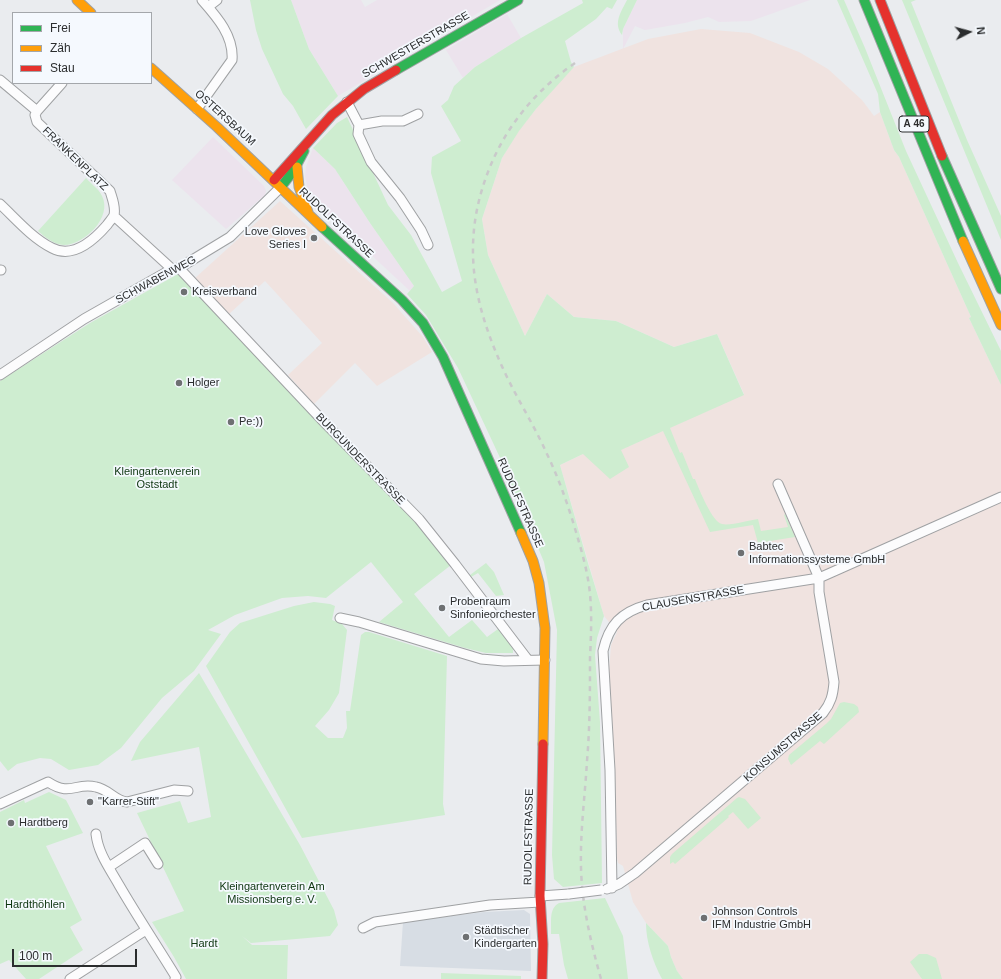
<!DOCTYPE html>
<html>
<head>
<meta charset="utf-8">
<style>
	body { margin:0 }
	#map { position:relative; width:1001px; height:979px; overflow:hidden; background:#eaecef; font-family:Arial,sans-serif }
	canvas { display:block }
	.legend { position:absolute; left:12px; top:12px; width:140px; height:72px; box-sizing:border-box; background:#f5f9fe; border:1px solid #a4a7ab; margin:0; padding:5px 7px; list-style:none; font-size:12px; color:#2b2d2e }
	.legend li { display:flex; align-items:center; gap:8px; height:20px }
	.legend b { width:20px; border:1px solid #a4a7ab }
	.north { position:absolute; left:949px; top:12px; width:40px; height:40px; -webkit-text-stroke:3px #f5f9fe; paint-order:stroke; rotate:84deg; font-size:11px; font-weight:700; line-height:16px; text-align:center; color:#2b2d2e }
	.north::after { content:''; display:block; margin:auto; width:14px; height:18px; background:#2b2d2e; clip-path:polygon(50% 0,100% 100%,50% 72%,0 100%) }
	.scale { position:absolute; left:12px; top:949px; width:125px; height:18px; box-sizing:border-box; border:2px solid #2b2d2e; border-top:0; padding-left:5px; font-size:12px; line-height:14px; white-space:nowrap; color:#2b2d2e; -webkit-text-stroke:3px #f5f9fe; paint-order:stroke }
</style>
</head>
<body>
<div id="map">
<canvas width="1001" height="979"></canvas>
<ul class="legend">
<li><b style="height:5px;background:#30b455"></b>Frei</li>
<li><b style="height:5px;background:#ff9f0a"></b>Zäh</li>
<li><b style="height:5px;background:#e5322d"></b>Stau</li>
</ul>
<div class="north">N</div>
<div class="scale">100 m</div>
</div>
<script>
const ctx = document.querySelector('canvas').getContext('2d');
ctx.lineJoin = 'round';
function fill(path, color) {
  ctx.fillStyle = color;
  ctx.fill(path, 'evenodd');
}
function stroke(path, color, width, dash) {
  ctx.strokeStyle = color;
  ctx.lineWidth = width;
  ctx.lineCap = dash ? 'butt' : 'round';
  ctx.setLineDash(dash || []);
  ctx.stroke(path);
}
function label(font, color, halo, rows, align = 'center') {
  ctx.font = font + ' Arial,sans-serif';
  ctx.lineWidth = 3.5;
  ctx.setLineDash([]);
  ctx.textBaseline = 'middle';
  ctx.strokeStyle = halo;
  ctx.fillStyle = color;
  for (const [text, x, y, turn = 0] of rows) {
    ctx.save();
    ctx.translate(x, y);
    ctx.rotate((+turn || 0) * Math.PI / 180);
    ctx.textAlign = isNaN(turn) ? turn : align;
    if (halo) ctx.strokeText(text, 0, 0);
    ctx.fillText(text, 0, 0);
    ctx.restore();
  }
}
fill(new Path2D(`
	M291 0H361L365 7 377 0H500L338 96 309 49Z
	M637 0H810L751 21 719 22 708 17 685 23 645 30 635 26 623 49V29Z
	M507 14 521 38 475 67 463 78 446 50Z
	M213 137 264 186 266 191 265 195 226 229 172 180Z
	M313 148 335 169 370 223 414 286 410 291 312 200 308 192 305 176 306 167Z`), '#ece3ed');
fill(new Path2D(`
	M701 29 750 33 799 52 828 69 862 100 874 116 880 112 894 150 899 157 971 317 969 318 1001 385V979H683L677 971 671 957 668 946 646 923 633 902 623 866 618 863 617 858 615 781 609 671 611 645 617 632 604 616 560 465 583 454 620 450 744 394 717 334 674 347 616 321 574 317 547 294 525 336 488 255 482 219 502 158 519 130 536 109 561 80 574 67 648 39Z
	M280 201 393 303 423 337 432 352 377 386 355 363 314 404 288 375 322 343 265 281 228 315 194 279Z`), '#f0e3e0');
fill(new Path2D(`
	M524 910 530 914 531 971 400 966 403 922 484 912Z`), '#d7dde4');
fill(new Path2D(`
	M250 0H291L309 49 338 96 306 129 293 106 283 94 262 49 256 30Z
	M582 0H617L612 9 607 7 596 19 565 41 571 62 574 67 536 109 519 131 502 158 482 219 488 255 525 336 547 294 574 317 616 321 674 347 717 334 744 395 670 428 680 453 682 452 693 479H695C699 489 712 522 722 524 730 526 750 520 758 519L761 531 788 527 784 515 785 514 795 537 758 543 753 525 710 532 663 431 621 450 629 467 610 479 583 454 560 465 588 563 604 616 597 638 595 655 600 722 602 883 563 887 554 879 552 855 557 630 544 562 502 462 458 368 426 315 407 294 414 286 370 223 335 169 313 148 337 123 347 117 388 205 411 235 442 292 462 281 431 173 432 157 461 141 441 106 448 100 454 86 475 67 521 38 583 3Z
	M627 0H637L623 29 622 35C613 23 621 12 627 0Z
	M837 0H844L865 48 906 151 958 263 1001 351V385L969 318 971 317 899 157 894 150 880 112 878 94Z
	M902 0H916L911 2 967 140 1001 216V240Z
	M86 178C91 184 99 189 102 196 113 217 84 245 64 245 53 244 46 238 38 231Z
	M178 274 418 525 451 565 414 594 449 637 472 620 487 637 498 629 513 647V653H486L465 648 379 622 403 602 371 562 326 598 308 596 282 598 235 615 208 630 221 634 194 671 162 698 121 748 98 765 69 770 51 759 40 758 17 764 8 771 0 761V381L90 323Z
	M486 563 494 572 504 595 496 596 478 573 471 577 470 575Z
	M314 602 330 604 335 606 332 620 342 624 347 630 339 693 329 710 315 726 328 738H343L347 728 346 711H350L361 635 365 632H369L447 656 443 804 445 815 302 838 206 666 230 632 240 623 294 606Z
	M199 673 300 845 334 910 338 925 330 936 251 943 242 936 252 945H288L287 979H186L174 957 152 922 184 911 137 813 180 801 188 823 211 817 199 747 131 761 140 742Z
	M844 702 854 704 858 707 859 712 824 744 820 741 791 765 788 759 789 755 826 724 831 719 840 703Z
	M49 792 66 800 83 833 46 846 82 920 70 927 83 950 39 979H26L9 960 0 964V812L24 800 25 803Z
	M739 797 745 799 761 818 748 829 733 812 728 816 729 817 675 864 673 862 670 864V857L672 854 737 798Z
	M605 898 623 936 628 979H568L564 965 559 934H551C552 923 548 909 559 903Z
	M646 923 668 946 671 957 677 971 683 979H662C653 962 646 942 646 923Z
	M919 954H927L936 958 942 979H922L910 962Z
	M441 973 521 976V979H441Z`), '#ceedd0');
const street = new Path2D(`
	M208 7 217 0
	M0 80 37 111
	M347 102 359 125 382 121H403L418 114
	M197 109 232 60C234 36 217 17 202 0
	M359 125 358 134 371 162 400 198 421 230 428 245
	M0 204C16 219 32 238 52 248 73 259 94 240 107 225 109 222 113 218 114 215 116 207 112 198 110 191L37 122 35 115 37 111 62 83
	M114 216 172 269
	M179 268 323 421 419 519 455 564 528 660
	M0 270H1
	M0 375 84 319 172 269 179 268 230 237 281 187
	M340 618 359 622 481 659 504 661 545 660
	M0 804 48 782C71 797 75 782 96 787 108 789 115 801 127 802L174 790 188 791
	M96 834C98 853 110 869 119 885 137 916 157 946 176 977L175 979
	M109 867 145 843 158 864
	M612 888 610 770 603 651C609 625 621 612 647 605L819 578 1001 497
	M607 889 619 884 635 873 823 713C831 703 833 695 834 682L819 592V578L778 484
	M540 896 569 894
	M363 928 375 922 490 905 540 902
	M70 979 146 930`);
const fast = new Path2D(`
	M864 0 963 241
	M396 70 518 0
	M942 156 1001 289
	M281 187 294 170 304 151
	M322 227 402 300 423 323 443 357 521 533`);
const slow = new Path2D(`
	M77 0 91 13
	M151 68 217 127 322 227
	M297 167 299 187 308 212
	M963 241 1001 325
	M521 533 533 561 539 583 545 628 543 744`);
const jam = new Path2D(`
	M880 0 942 156
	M274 180 332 115 364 89 396 70
	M542 979 543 944 540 896 543 744`);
stroke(street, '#9fa1a3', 11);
stroke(fast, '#9fa1a3', 11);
stroke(slow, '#9fa1a3', 11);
stroke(jam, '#9fa1a3', 11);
stroke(street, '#fcfcfd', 9);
stroke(fast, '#30b455', 9);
stroke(slow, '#ff9f0a', 9);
stroke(jam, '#e5322d', 9);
stroke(new Path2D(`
	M575 63C536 90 505 127 488 172 460 245 474 307 506 375 519 402 535 427 547 454 559 479 568 505 576 532 582 552 588 573 590 594 592 615 591 636 590 658 590 692 590 726 587 761 585 796 580 832 581 868 582 906 591 943 601 979`), '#c9c9ca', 2.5, [5, 5]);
const streetBridge = new Path2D(`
	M569 894 601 890`);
stroke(streetBridge, '#9fa1a3', 11, []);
stroke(streetBridge, '#fcfcfd', 9);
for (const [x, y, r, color] of [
	[314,238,4,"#6e7072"],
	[184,292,4,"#6e7072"],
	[179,383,4,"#6e7072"],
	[231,422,4,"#6e7072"],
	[741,553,4,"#6e7072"],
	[442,608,4,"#6e7072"],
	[90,802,4,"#6e7072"],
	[11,823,4,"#6e7072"],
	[704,918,4,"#6e7072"],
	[466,937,4,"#6e7072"]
]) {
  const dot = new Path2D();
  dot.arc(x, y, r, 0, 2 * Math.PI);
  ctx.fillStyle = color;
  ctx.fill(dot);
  stroke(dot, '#f5f9fe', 1.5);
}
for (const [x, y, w] of [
	[914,124,30]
]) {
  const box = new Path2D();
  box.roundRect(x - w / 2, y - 8, w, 16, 3);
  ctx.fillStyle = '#f5f9fe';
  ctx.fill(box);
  stroke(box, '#2b2d2e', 1);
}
label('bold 10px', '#2b2d2e', null, [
	["A 46",914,124]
]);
label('11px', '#2b2d2e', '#f5f9fe', [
	["SCHWESTERSTRASSE",416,45,-30],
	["OSTERSBAUM",225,118,42],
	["FRANKENPLATZ",75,159,44],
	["RUDOLFSTRASSE",336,223,43],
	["SCHWABENWEG",156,280,-28],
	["BURGUNDERSTRASSE",360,459,46],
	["RUDOLFSTRASSE",520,503,66],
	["CLAUSENSTRASSE",693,599,-10],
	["KONSUMSTRASSE",783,747,-41],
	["RUDOLFSTRASSE",529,837,-89]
]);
label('11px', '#2b2d2e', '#f5f9fe', [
	["Love Gloves",306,232,"right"],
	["Series I",306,245,"right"],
	["Kreisverband",192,292],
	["Holger",187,383],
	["Pe:))",239,422],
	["Babtec",749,547],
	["Informationssysteme GmbH",749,560],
	["Probenraum",450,602],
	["Sinfonieorchester",450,615],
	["\"Karrer-Stift\"",98,802],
	["Hardtberg",19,823],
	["Johnson Controls",712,912],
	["IFM Industrie GmbH",712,925],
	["Städtischer",474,931],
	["Kindergarten",474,944]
], 'left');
label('11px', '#0d350f', '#f5f9fe', [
	["Kleingartenverein",157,472],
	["Oststadt",157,485],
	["Kleingartenverein Am",272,887],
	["Missionsberg e. V.",272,900],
	["Hardthöhlen",35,905],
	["Hardt",204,944]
]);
</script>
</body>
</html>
